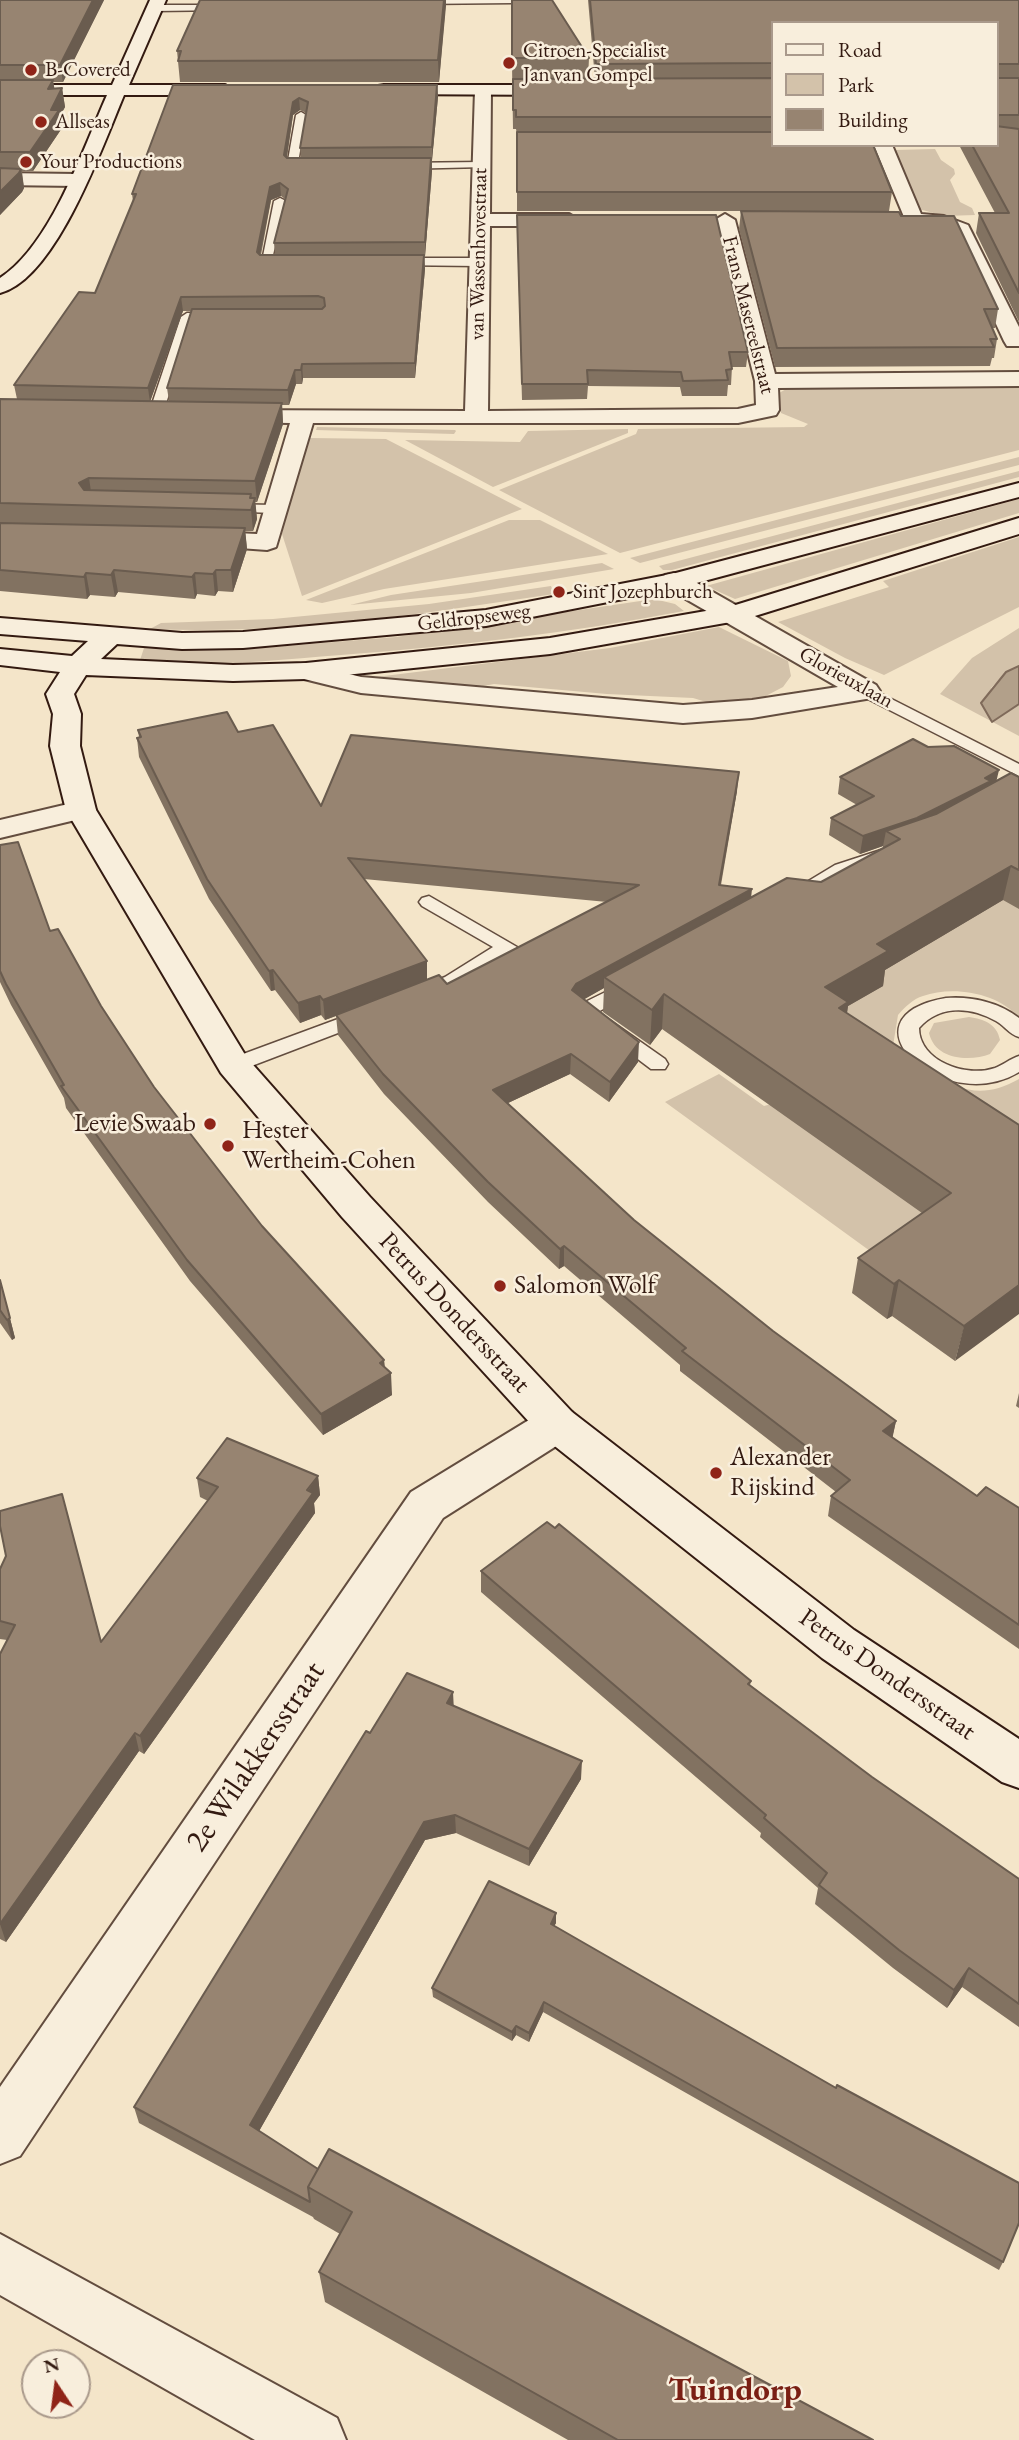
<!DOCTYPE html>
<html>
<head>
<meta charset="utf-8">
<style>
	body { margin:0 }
	#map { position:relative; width:1019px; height:2440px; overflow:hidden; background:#f4e5c9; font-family:"EB Garamond",serif }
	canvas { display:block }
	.legend { position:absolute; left:771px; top:21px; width:228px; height:126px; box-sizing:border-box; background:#f8eedc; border:2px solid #a9998b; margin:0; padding:9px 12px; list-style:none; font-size:21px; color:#331a11 }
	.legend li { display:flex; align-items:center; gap:14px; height:35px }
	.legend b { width:35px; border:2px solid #a9998b }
	.north { position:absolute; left:21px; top:2349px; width:70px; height:70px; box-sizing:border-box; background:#f8eedc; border:2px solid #a9998b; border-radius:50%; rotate:347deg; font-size:19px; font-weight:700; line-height:28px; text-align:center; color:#331a11 }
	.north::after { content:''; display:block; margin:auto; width:24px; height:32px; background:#8f2418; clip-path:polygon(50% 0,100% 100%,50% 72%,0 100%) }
</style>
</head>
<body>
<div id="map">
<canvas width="1019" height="2440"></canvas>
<ul class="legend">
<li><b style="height:9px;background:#f8eedc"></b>Road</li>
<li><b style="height:19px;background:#d3c2aa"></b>Park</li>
<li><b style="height:19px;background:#978471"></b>Building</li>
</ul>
<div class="north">N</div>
</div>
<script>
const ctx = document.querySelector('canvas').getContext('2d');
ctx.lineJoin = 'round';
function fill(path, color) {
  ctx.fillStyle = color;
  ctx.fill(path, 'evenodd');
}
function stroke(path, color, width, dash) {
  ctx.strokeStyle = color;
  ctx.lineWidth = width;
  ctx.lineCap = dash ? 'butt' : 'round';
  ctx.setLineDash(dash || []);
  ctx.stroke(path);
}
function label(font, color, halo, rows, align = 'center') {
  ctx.font = font + ' "EB Garamond",serif';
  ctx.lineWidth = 5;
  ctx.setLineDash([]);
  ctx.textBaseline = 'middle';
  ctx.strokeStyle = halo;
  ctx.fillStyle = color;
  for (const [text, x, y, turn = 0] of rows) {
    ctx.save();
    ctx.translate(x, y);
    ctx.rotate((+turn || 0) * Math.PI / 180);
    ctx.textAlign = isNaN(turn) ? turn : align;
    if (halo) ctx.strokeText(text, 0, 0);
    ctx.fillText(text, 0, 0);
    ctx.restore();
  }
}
fill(new Path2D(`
	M935 149 941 160 954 169 955 174 950 180 960 202 972 208 975 215 944 216 919 209 895 150Z
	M1019 385V450L620 553 499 490 636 434 638 429 804 427 808 424 781 413 779 393 790 387Z
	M317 427 455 430 456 431 454 434 316 430Z
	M628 429V433L493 487 405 440 520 442 528 431Z
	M310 438 386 439 522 509 302 596 282 534 285 511Z
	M1019 457V465L640 563 630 558Z
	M1019 471V477L672 570H663L659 566Z
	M1019 499V513L735 599 706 586Z
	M509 520H540L608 554 384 589 322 603 306 600Z
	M1019 537V607L884 675 845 658 778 622 889 587 883 581Z
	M602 563 614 569 471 593 350 605 391 595Z
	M551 586 554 594C422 614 284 635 150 629L161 623 273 619 429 604Z
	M654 599 675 604 684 611C570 633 456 646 341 655 273 660 207 668 139 663L144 648 249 649 396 637Z
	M719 627 788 661 791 676 783 687 760 699 713 704 693 698 607 694 494 684 473 688 376 677 610 648Z
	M1019 628V666L1006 672 991 688 992 721 1019 704V736L940 694 972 658Z
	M1005 895 1019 903V1018C999 993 953 985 923 996 913 999 905 1007 898 1015L893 1046C936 1075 967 1109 1019 1079V1162L821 1016 869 971Z
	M969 1017C984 1019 997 1024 1000 1040L990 1054C970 1062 935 1060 929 1033L934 1023Z
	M719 1074 764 1106 782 1101 965 1237 954 1312 665 1102Z`), '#d3c2aa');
const water = new Path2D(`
	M1019 666V704L992 722 981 703 1006 672Z`);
fill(water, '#b2a08a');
stroke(water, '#7f6a5a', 2);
const lane = new Path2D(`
	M411 0H517L513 3 415 4Z
	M227 5 230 10 155 11 151 8 155 5Z
	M301 112 306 115 298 163 318 164V168L292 169 287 166 296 115Z
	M481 162 485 163V167L401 169 396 166 401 163Z
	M280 198 286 201 272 259H286L292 263 286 267 261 266 274 201Z
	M394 258H479L485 262 479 266 390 265 388 262Z
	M187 313H221L227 317 221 321H192L163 413 151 416 149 413 181 317Z
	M225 504 274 505 281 509 274 513 220 511 218 508Z
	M866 686 1019 764V776L860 695 858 691Z
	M881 850 890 856 888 860 849 873 799 901H785L782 897 835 865Z
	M429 896 517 947C504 964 433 1004 413 998L410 994 413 990 445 977 493 947 422 906 419 902 422 898Z
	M630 980 637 982 640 986 637 990 598 1012 665 1059 668 1064 665 1069H651L574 1011 577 1006Z
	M946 998C971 996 999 1002 1019 1018V1037C1009 1034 1005 1026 996 1021 970 1006 939 1005 919 1028 919 1061 966 1078 995 1068 1003 1065 1010 1059 1019 1056V1072C943 1118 835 1017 946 998Z
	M365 1009 372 1010 375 1015 372 1020 241 1070 234 1072 224 1065 227 1060Z`);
const street = new Path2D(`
	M483 85 491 90 490 214H569L579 220 569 226H490L488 411 738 409 756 405 755 381 715 220 725 214 735 220 775 374 1019 372V386L778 388 779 410 776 415 738 423H313L276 547 267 550 184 544 180 539 184 534 193 531 257 534 290 423 229 422 221 420 217 415 221 410 465 411 475 90Z
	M874 145H892L921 214 944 216 968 225 1019 327V346H1007L1004 341 953 232 942 227 907 224Z
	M0 173 77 174 86 180 77 186 0 185Z
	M674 573 683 575 876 685 880 691 876 697 866 699 752 718 683 723 361 693 296 677 292 671 296 665 306 663 361 677 683 705 752 700 838 687 665 587 661 581 665 575Z
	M81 801 92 804 96 810 92 816 0 838V820Z
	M557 1407 572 1412 578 1424 572 1436 443 1518 20 2156 0 2164V2087L411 1492 542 1412Z
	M0 2234 337 2418 346 2440H255L0 2295Z`);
const secondary = new Path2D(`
	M150 0H166L129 85H225L233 90 225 95H124C103 145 56 279 0 293V278C51 245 83 149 107 95H0V85H112Z
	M384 85H565L573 90 565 95 378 94 376 90 378 86Z
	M1019 483V497L674 589 486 626 243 648 182 649 117 644 101 659 233 665 306 663 550 638 729 607 1019 518V534L742 620 550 654 306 679 233 681 86 675 74 694 81 714 80 746 96 810 247 1058 370 1197 572 1412 854 1630 1019 1739V1788L1002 1782 822 1658 542 1436 342 1217 221 1073 66 810 50 746 53 714 46 694 60 672 0 665V649L72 656 88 641 0 634V618L182 633 243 632 486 610 672 574Z`);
stroke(lane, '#634d3f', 3);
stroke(street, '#634d3f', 4);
stroke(secondary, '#331a11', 4);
fill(lane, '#f8eedc');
fill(street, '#f8eedc');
fill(secondary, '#f8eedc');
fill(new Path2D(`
	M0 0H104L63 82H53L54 89 62 88 65 107 60 116 62 128 33 171H22L24 188 22 192 0 215Z
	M200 0H446L439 82H180L177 51Z
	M511 0 589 58 588 79H595L588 0H1019V322L976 233 979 213H995L959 145H996V23H772V145L892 192 889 211 901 216 998 309 995 328H992L997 339 994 358H992L990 366 775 367 739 229 741 211H517V135L516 129H513Z
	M173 85H437L438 97 432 160V171L425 256H424L425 269 415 378H303L302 384H296L289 405H282L283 424 257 502H255L257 519 253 531H245L247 549 233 592 218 591 215 596 197 594 195 599 118 592 115 597 90 595 87 599 0 591V399H17L14 385 95 293 133 201 132 194ZM300 110 306 113 300 148 301 158H287L293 115ZM281 196 285 199 274 243 275 255H261L271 200ZM183 311H192L167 388 169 401H150Z
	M517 229 748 352 746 367H732L731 385H728L727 396H682L680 387 588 386 587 399 522 400Z
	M138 730 238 732 321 806 737 791 721 885 751 898 821 882 883 849V846L860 854 829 835 831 818 857 805 838 794 840 777 997 781 1019 777V909L1003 900 885 970 883 986 848 1006 847 1013 1019 1125 955 1361 892 1316 887 1319 852 1293 858 1258 922 1213 662 1029 650 1045 603 1012 604 988 584 999 638 1062 609 1102 570 1074 508 1103 634 1220 773 1331 896 1421 892 1438 977 1496 1019 1508V1649L828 1516 831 1496 836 1492 680 1371V1365L564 1266 559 1269 488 1202 384 1094 338 1035 336 1016 325 1020 321 1015 300 1023 275 990 271 991 209 899 139 757 137 738 139 737ZM364 879 607 902 447 984 427 980Z
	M0 845 50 931 101 1006 154 1087 262 1226 384 1360 385 1368 392 1395 323 1435 190 1281 66 1108 64 1098 11 1005 0 982Z
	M0 1279 15 1338 12 1340 0 1323Z
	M1019 1393V1408L1016 1406Z
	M318 1476 320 1495 314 1503 315 1513 144 1754 139 1751 6 1942 0 1939V1654L7 1640 0 1639V1569L101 1642 208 1501 200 1497 197 1478Z
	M555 1528 751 1681 750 1685 872 1777 1019 1879V2027L962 1987 947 2008 893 1968 815 1904 818 1888 760 1837 761 1833 481 1592V1571Z
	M454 1706 581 1779 529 1866 456 1833 425 1840 259 2131 318 2169 873 2440H568L325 2302 319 2272 340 2234 314 2219 313 2217 139 2123 134 2107 370 1733Z
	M556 1913V1923L554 1926 1003 2262 999 2270 543 2012 529 2042 516 2035 512 2041 433 1997 432 1988Z`), '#827261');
fill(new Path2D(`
	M93 0H104L63 82 60 65Z
	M444 0H446V6L439 82 438 60Z
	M53 80 56 98 48 89Z
	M437 85 438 97 432 160V147Z
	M62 88 65 107 60 116 62 128 33 171 30 152Z
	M299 98 300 110 293 115 285 168 284 155 293 102Z
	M431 158 432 171 425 256V242Z
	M21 169 24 188 22 192 0 215V192Z
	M280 183 281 196 271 200 258 265 257 252 270 187Z
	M424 255 425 269 415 378V363Z
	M181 297 183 311 150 402 148 388Z
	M302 364 303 378 302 384 301 370Z
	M295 370 296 384 289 405 288 390Z
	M282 403 283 424 257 502 255 481Z
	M89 478 92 498 82 504 79 483Z
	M251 494 252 506 255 498 257 519 253 531 250 498Z
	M245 528 247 549 233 592 231 570Z
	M114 570 118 592 115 597 111 575Z
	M216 570 218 591 215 596 213 574Z
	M86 573 90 595 87 599 84 577Z
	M195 573 197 594 195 599 192 577Z
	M999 770 995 787 900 839 886 831 883 846 860 854 863 836Z
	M739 772 737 791 717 904 719 885Z
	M1011 866 1003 900 885 970 883 986 848 1006 843 1038 825 987 877 944Z
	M752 889 750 908 604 977V988L576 1004 572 990 576 984Z
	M427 961V981L325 1020 323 1000Z
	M273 970 275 990 271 991 269 971Z
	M664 994 662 1029 650 1045 652 1010Z
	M320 996 321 1015 300 1023 298 1003Z
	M639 1042 638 1062 609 1102 610 1082Z
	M571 1054 570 1074 493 1110V1090Z
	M564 1246V1266L559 1269 560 1249Z
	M0 1279 15 1338 12 1340 7 1320Z
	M899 1280 892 1316 887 1319 894 1284Z
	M1019 1285V1314L955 1361 964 1326Z
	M384 1360 385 1377 391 1373 392 1395 323 1435 321 1414Z
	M896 1421 892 1440 883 1431Z
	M318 1476 320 1495 314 1503 315 1513 144 1754 140 1736Z
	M453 1692 454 1711 447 1703Z
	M135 1733 139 1751 6 1942 0 1924Z
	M582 1761 581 1779 529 1866V1849Z
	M455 1815 456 1833 425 1840 254 2140 250 2125 424 1822Z
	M556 1913V1923L550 1934 551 1924Z
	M969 1968 962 1987 947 2008 954 1990Z
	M544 2002 543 2012 529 2042V2033Z
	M516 2026V2035L512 2041V2032Z`), '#6a5c4f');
const building = new Path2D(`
	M0 0H93L60 65H0Z
	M200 0H444L438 60 178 61 181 51H177Z
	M512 0H552L589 58H512Z
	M590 0H1019V64H997V78H1019V115H999L996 119V23H772V63L596 64Z
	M772 78V117H516V110H513V79Z
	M0 80H53L48 89 62 88 51 110H59L30 152H0Z
	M173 85H437L432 147 300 148 308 102 299 98 293 102 284 155 287 158H431L425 242 274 243 288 189 280 183 270 187 257 252 260 255H424L415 363 302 364 301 370H295L288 390 167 388 192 309H322L325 306 324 298 318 296 181 297 148 388 14 385 79 292 95 293 136 194H132Z
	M996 126 1019 129V293L979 213H1009L972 145H996Z
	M517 132H772V145H873L892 192H517Z
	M0 168 21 169 19 173 0 192Z
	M741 211 899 212 901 216H954L998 309H984L997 339H990L994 347 777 348Z
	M517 215H716L748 352H729L732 369 726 370 728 380 683 381 681 372 587 370 588 384H522Z
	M0 399 282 403 255 481 89 478 79 483 84 490 251 494 250 498H255L251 510 0 503Z
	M0 523 245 528 231 570H216L213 574 195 573 192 577 114 570 111 575 86 573 84 577 0 570Z
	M227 712 238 732 273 725 321 806 351 735 739 772 719 885 752 889 576 984 572 990 639 1042 610 1082 571 1054 493 1090 634 1220 773 1331 896 1421 883 1431 977 1496 986 1487 1019 1508V1625L831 1496 850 1480 682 1351 686 1348 564 1246 560 1249 488 1182 383 1074 336 1015 439 975 447 984 639 885 348 858 427 961 323 1000 320 996 298 1003 273 970 269 971 207 879 137 738 141 737 138 730Z
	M913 739 928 747 954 746 999 770 985 778 991 781 917 818 863 836 831 818 874 796 840 777Z
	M1011 773 1019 777V870L1011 866 877 944 888 951 825 987 848 1002 839 1008 1019 1125V1285L964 1326 899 1280 894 1284 858 1258 951 1193 664 994 652 1010 604 977 787 878 821 882 900 839 886 831 936 814Z
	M18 842 50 931 58 929 101 1006 154 1087 262 1226 384 1360 380 1363 391 1373 321 1414 187 1260 61 1086 64 1085 6 984 0 971V845Z
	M0 1280 10 1318 7 1320 0 1310Z
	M227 1438 318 1476 307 1490 313 1493 140 1736 135 1733 0 1924V1654L15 1625 0 1621V1569L6 1556 0 1526V1511L62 1494 101 1642 218 1487 197 1478Z
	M547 1522 555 1528 559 1524 751 1681 748 1684 872 1777 1019 1879V2004L969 1968 954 1990 899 1950 819 1885 827 1873 764 1818 766 1815 481 1571Z
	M407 1673 453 1692 447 1703 582 1761 529 1849 455 1815 424 1822 250 2125 318 2169 308 2187 310 2202 134 2107 366 1731 370 1733Z
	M489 1881 556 1913 551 1924 836 2088 837 2085 1019 2183V2223L1003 2262 544 2002 529 2033 516 2026 512 2032 432 1988Z
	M329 2149 873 2440H618L319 2272 352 2212 308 2187Z`);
fill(building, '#978471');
stroke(building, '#6a5c4f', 2);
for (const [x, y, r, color] of [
	[509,63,7,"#8f2418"],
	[31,70,7,"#8f2418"],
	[41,122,7,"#8f2418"],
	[26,162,7,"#8f2418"],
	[559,592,7,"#8f2418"],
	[210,1124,7,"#8f2418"],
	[228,1146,7,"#8f2418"],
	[500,1286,7,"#8f2418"],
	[716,1473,7,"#8f2418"]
]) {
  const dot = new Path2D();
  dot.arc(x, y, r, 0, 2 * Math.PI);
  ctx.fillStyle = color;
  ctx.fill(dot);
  stroke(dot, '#f8eedc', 2.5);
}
label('21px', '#331a11', '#f8eedc', [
	["Citroen-Specialist",523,51],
	["Jan van Gompel",523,75],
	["B-Covered",45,70],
	["Allseas",55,122],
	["Your Productions",40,162],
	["Sint Jozephburch",573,592]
], 'left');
label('21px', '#331a11', '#f8eedc', [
	["van Wassenhovestraat",479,254,-89],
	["Frans Masereelstraat",748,315,76],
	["Geldropseweg",474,618,-7],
	["Glorieuxlaan",846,678,29]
]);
label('26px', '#331a11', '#f8eedc', [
	["Levie Swaab",196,1124,"right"],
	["Hester",242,1131],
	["Wertheim-Cohen",242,1161],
	["Salomon Wolf",514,1286],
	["Alexander",730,1458],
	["Rijskind",730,1488]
], 'left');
label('26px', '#331a11', '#f8eedc', [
	["Petrus Dondersstraat",454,1313,47],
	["Petrus Dondersstraat",887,1675,35]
]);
label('32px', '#331a11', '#f8eedc', [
	["2e Wilakkersstraat",256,1757,-56]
]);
label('bold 33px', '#7a1f14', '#f8eedc', [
	["Tuindorp",735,2391]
]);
</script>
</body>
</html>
